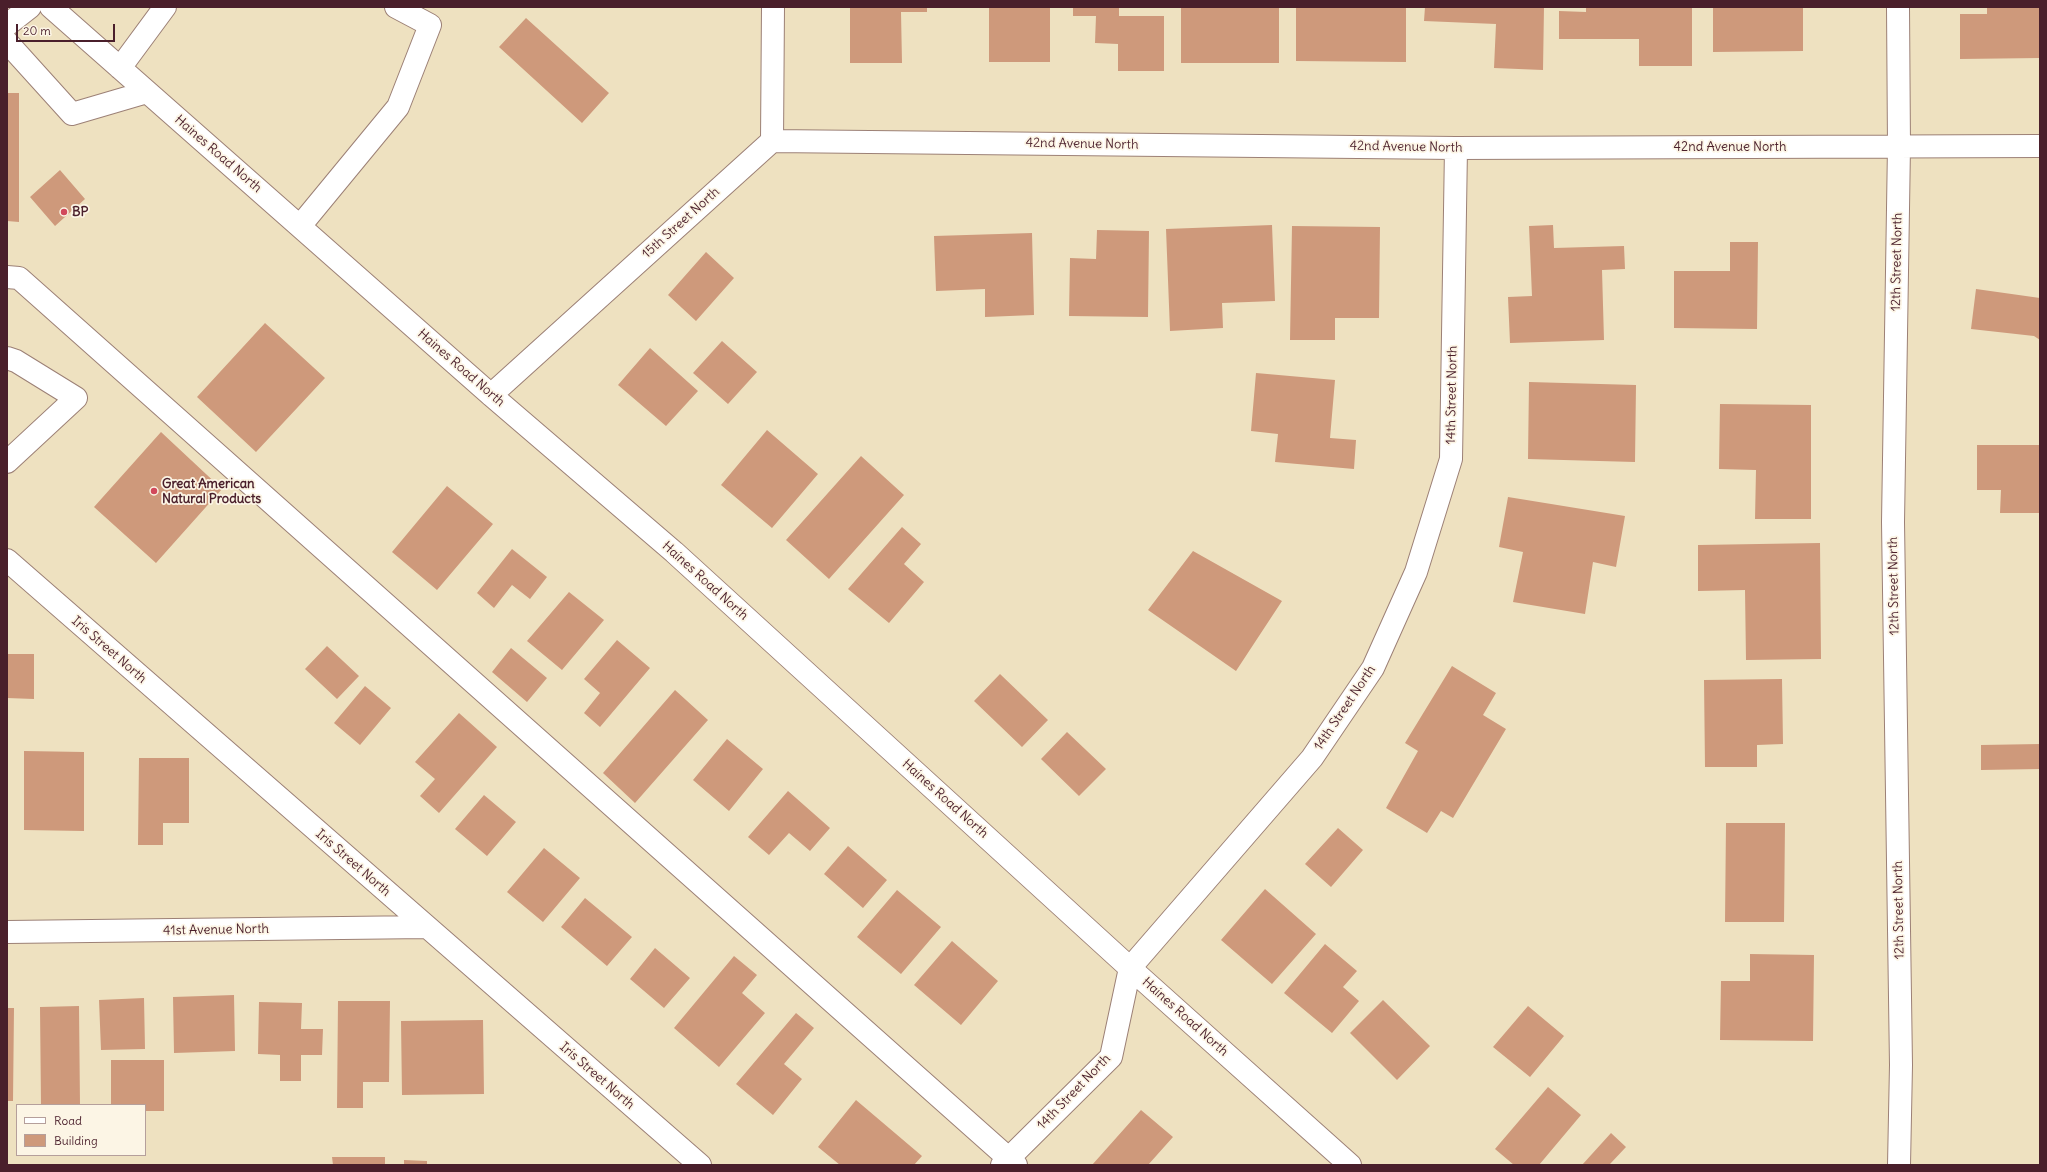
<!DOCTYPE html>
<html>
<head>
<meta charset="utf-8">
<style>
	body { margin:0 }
	#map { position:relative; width:2047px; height:1172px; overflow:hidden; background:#eee1c0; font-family:Delius,sans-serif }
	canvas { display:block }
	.frame { position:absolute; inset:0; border:8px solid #4a1f2b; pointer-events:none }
	.legend { position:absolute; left:16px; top:1104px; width:130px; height:52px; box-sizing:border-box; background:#fcf5e5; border:1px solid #b59f9b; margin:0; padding:5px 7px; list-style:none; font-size:12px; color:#4a1f2b }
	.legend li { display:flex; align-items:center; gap:8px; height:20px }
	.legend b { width:20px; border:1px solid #b59f9b }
	.scale { position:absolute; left:16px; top:24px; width:99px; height:18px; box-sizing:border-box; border:2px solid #4a1f2b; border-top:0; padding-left:5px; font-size:12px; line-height:14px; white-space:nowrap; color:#4a1f2b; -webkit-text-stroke:3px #fcf5e5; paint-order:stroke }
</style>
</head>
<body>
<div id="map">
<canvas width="2047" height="1172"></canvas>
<div class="frame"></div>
<ul class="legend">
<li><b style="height:5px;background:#fff"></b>Road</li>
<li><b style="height:11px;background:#ce997b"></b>Building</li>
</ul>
<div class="scale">20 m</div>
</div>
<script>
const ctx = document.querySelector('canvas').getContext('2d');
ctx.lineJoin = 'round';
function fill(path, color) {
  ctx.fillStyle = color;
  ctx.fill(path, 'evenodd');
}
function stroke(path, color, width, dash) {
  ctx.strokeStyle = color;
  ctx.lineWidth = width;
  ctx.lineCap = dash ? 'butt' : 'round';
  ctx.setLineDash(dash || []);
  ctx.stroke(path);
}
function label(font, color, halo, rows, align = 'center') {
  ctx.font = font + ' Delius,sans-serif';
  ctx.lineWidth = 3.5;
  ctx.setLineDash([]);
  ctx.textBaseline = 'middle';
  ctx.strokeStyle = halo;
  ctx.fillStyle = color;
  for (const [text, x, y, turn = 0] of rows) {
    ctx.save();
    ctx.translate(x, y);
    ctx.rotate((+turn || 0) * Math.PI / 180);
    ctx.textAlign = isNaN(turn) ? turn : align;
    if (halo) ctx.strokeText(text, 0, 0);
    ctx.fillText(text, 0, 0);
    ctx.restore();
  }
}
fill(new Path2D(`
	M850 7H927V12H901L902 63H850Z
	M989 7 1050 8V62H989Z
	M1073 7H1119V16H1164V71H1118V44L1095 43 1096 16H1073Z
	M1181 7H1279V63H1181Z
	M1296 7H1406V62L1296 61Z
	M1425 7H1544L1543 70 1494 68 1496 24 1424 21Z
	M1586 7H1692V66H1639V39H1559V11L1586 12Z
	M1713 7H1803V51L1713 52Z
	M1987 7H2040V58L1960 59V14H1987Z
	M526 18 609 93 582 123 499 47Z
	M7 93H19V222L7 221Z
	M60 170 85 199 55 226 30 197Z
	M1272 225 1275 301 1222 303 1223 328 1170 331 1166 229Z
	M1553 225 1554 248 1624 246 1625 269 1602 270 1604 340 1510 343 1508 297 1532 296 1529 226Z
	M1292 226 1380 227 1379 318H1335V340H1290Z
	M1097 230 1149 231 1148 317 1069 316 1070 258 1096 259Z
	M1032 233 1034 315 985 317V289L936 291 934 236Z
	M1730 242H1758L1757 329 1674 328V271H1730Z
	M706 252 734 278 696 321 668 295Z
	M1976 289 2040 298V340L2034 336 1971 329Z
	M265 323 325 378 256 452 197 397Z
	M722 341 757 372 728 404 693 373Z
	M650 348 698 391 666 426 618 385Z
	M1256 373 1335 380 1330 438 1356 440 1354 469 1275 462 1278 434 1251 431Z
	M1529 382 1636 385 1635 462 1528 459Z
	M1720 404 1811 405V519H1755L1756 470 1719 469Z
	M767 430 818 474 772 528 721 485Z
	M161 432 222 489 156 563 94 507Z
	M1977 445H2040V513H2000L2001 490H1977Z
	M861 456 904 495 829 579 786 540Z
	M447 486 493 524 437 590 392 552Z
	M1508 497 1625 516 1616 567 1593 562 1585 614 1513 602 1523 552 1499 547Z
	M902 527 921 544 904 564 924 582 889 623 848 589Z
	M1820 543 1821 659 1746 660 1745 590 1698 591V545Z
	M512 549 547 577 530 599 512 585 494 608 477 593Z
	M1193 551 1282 601 1236 671 1148 610Z
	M569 592 604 620 562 670 527 641Z
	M617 640 650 668 600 727 584 713 600 693 584 679Z
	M327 646 359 676 337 699 305 669Z
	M511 648 547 678 527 702 492 672Z
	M7 654H34V699L7 698Z
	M1452 666 1496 693 1483 715 1506 729 1453 818 1441 811 1427 833 1386 808 1418 751 1405 743Z
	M1000 674 1048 720 1022 747 974 701Z
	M1782 679 1783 744 1757 745V767H1705L1704 680Z
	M365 686 391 708 360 745 334 723Z
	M675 690 708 720 635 803 603 773Z
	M459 713 497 747 439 813 420 796 435 779 415 762Z
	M1067 732 1106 769 1079 796 1041 759Z
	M727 739 763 769 729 811 693 780Z
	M2040 744V769L1981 770V745Z
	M24 751 84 752V831L24 830Z
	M139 758H189V823H163V845H138Z
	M788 791 830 828 810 851 789 833 769 855 748 837Z
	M484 795 516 822 487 856 455 829Z
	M1726 823H1785L1784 922H1725Z
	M1338 828 1363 850 1331 887 1305 864Z
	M848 846 887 880 863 908 824 874Z
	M544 848 580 878 543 922 507 892Z
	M1265 889 1316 934 1272 984 1221 940Z
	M897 890 941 927 901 974 857 937Z
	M585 898 632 937 607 966 561 927Z
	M952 941 998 981 961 1025 914 985Z
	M1325 944 1357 971 1343 987 1359 1001 1332 1033 1284 993Z
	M655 948 690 978 664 1008 630 979Z
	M1750 954 1814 955 1813 1041 1720 1040 1721 981H1750Z
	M734 956 757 975 742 993 765 1013 719 1067 674 1028Z
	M234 995 235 1051 174 1053 173 997Z
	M144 998 145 1049 101 1050 99 1000Z
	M1383 1000 1430 1046 1397 1080 1350 1033Z
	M338 1001H390L389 1082H363V1108H337Z
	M259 1002 302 1003 301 1029H323L322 1055H301V1081H280V1055L258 1054Z
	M79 1006 80 1105H41L40 1007Z
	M1528 1006 1564 1036 1530 1077 1493 1047Z
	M7 1008H14L13 1101H7Z
	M796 1013 814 1028 784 1064 802 1079 773 1115 736 1084Z
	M483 1020 484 1094 402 1095 401 1021Z
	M111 1060H164V1111H145V1105H111Z
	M1548 1087 1581 1115 1539 1165H1514L1495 1149Z
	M856 1100 922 1156 914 1165H840L818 1147Z
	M1141 1110 1173 1137 1148 1165H1092Z
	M1611 1133 1626 1147 1610 1164 1612 1165H1582Z
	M332 1157H385V1165H333Z
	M404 1160 427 1161V1165H404Z`), '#ce997b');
const minor = new Path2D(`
	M51 7 491 395 674 552 1130 968 1350 1165
	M1898 7 1899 146 1893 522 1901 1065 1899 1165
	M7 25 30 7
	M7 42 72 114 147 92
	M120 68 165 7
	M772 141 1456 148 2040 146
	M300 226 398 107 430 25 396 7
	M7 277 19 278 1016 1165
	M7 358 16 361 76 398 7 462
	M491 395 772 141 773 7
	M7 560 700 1165
	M7 932 426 927
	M1002 1165 1111 1057 1130 968 1312 758 1373 668 1416 572 1451 459 1456 148`);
stroke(minor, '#9c8076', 24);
stroke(minor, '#fff', 22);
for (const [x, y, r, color] of [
	[64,212,4,"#d1495b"],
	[154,491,4,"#d1495b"]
]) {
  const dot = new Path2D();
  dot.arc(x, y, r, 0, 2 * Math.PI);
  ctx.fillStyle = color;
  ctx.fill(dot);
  stroke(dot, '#fcf5e5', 1.5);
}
label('13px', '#4a1f2b', '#fcf5e5', [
	["42nd Avenue North",1082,144,1],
	["42nd Avenue North",1406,147,1],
	["42nd Avenue North",1730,147],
	["Haines Road North",218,154,41],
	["15th Street North",681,223,-42],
	["12th Street North",1897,262,-89],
	["Haines Road North",461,368,41],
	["14th Street North",1452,395,-89],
	["Haines Road North",705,581,42],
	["12th Street North",1894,586,-91],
	["Iris Street North",109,650,41],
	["14th Street North",1345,708,-56],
	["Haines Road North",945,799,42],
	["Iris Street North",353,863,41],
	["12th Street North",1899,910,-91],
	["41st Avenue North",216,930,-1],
	["Haines Road North",1185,1017,42],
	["Iris Street North",597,1076,41],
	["14th Street North",1074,1092,-46]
]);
label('bold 13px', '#4a1f2b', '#fcf5e5', [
	["BP",72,212],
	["Great American",162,484],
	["Natural Products",162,499]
], 'left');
</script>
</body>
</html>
